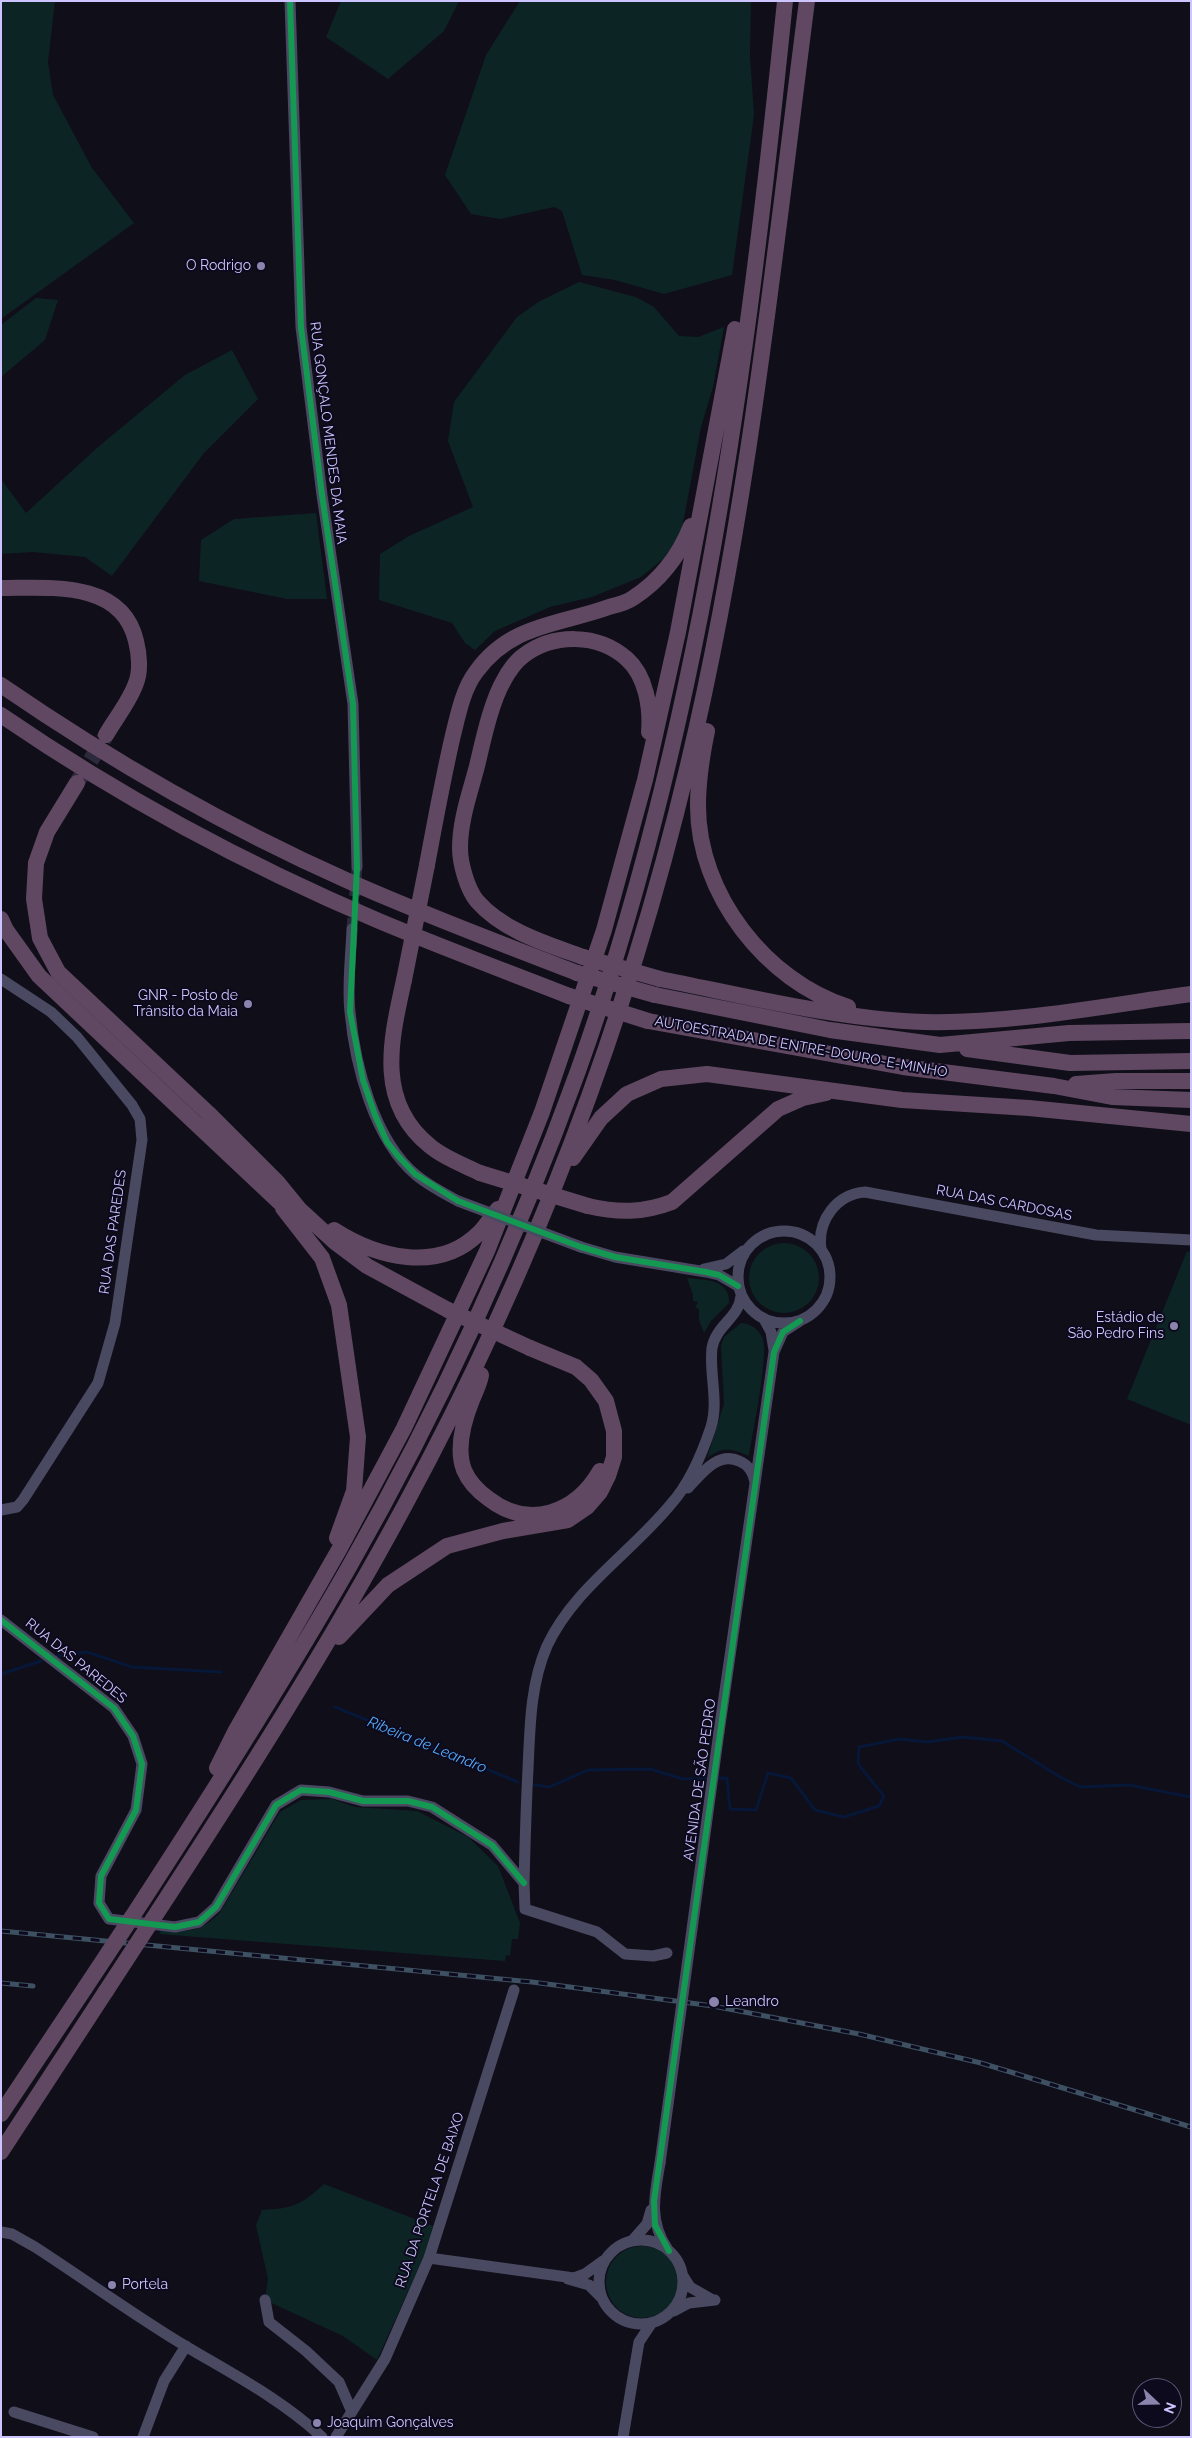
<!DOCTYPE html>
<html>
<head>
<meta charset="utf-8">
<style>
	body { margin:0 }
	#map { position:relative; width:1192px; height:2438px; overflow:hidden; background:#100e19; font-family:Raleway,sans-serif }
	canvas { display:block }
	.frame { position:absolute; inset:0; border:2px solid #cdc5ff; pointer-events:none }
	.north { position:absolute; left:1132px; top:2378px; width:50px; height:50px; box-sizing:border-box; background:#0d0a1d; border:1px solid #5a5577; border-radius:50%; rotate:111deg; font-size:14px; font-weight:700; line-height:20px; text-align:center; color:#cdc5ff }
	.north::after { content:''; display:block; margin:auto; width:18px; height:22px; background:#8b85ae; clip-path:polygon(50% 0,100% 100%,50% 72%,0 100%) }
</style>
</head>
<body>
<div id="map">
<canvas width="1192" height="2438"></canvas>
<div class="frame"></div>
<div class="north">N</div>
</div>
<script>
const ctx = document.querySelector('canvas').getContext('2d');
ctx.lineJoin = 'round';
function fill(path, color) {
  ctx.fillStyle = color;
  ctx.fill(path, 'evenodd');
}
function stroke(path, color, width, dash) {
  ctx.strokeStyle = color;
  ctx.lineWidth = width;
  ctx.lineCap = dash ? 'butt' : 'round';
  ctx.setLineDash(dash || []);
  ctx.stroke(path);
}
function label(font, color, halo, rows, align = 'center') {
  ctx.font = font + ' Raleway,sans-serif';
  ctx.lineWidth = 4;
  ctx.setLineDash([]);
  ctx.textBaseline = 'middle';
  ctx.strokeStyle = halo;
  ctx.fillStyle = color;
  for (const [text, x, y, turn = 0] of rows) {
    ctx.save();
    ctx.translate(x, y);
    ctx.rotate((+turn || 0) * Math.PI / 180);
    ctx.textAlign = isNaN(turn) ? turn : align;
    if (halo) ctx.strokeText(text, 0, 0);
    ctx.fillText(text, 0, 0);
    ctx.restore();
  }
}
fill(new Path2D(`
	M1 1H55L48 62 53 95 92 168 134 223 1 319Z
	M341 1H459L444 31 388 79 326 37Z
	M520 1H751L750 56 754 115 732 275 664 294 615 280 582 275 562 211 554 207 500 219 471 214 445 175 486 55Z
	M579 282 636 297 654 307 679 336 698 337 724 327 713 387 701 427 681 534 663 559 641 577 592 597 550 607 495 631 475 650 465 643 452 623 379 600 380 554 409 536 473 507 448 441 454 402 517 317 540 301Z
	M36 298 58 300 45 340 1 377V325Z
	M232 350 258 399 204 453 112 576 85 557 33 552 1 554V479L26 513 98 447 185 375Z
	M316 513 327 599H287L199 581 201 540 234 519Z
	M749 1278a35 35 0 1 1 70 0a35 35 0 1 1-70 0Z
	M1187 1251 1191 1253V1425L1127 1399Z
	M687 1278C706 1280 730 1279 729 1303L711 1321 704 1333 699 1320V1309L695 1307 698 1302 693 1301V1295Z
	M741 1323C750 1324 758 1328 762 1337 770 1352 752 1435 749 1456 732 1449 723 1446 707 1458L724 1404 721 1346 724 1337Z
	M332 1799 355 1807 417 1811 468 1837 498 1866 520 1923 518 1939H512L510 1956 506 1955 505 1961 159 1934 162 1929C191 1931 196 1934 219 1914L280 1812 301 1800Z
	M324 2184 433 2226 425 2254 377 2360 343 2336 265 2300 268 2279 256 2225 262 2210C293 2208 300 2206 324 2184Z
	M606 2282a36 36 0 1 1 72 0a36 36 0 1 1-72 0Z`), '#0d2425');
stroke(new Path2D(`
	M57 1656 87 1652 132 1667 221 1672
	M1 1674 41 1661
	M335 1707 518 1782
	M535 1785 549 1787 588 1770 650 1769 683 1779 727 1778 730 1809 756 1810 768 1773 791 1778 815 1810 844 1817 879 1806 884 1796 858 1764 859 1747 900 1739 927 1742 963 1737 1002 1741 1060 1777 1080 1787 1129 1785 1191 1797`), '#061738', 3);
stroke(new Path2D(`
	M352 929 357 867`), '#2c293c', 11, [11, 5.5]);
stroke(new Path2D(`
	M78 781 105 737`), '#2c293c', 16, [16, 8]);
stroke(new Path2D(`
	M290 1 301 327 322 495 353 704 357 867
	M352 929C351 956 347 985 350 1012 355 1065 374 1140 416 1175 428 1185 443 1193 458 1201
	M1 979 51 1012 77 1037 132 1105 140 1119 142 1140 115 1323 98 1383 23 1500 17 1507 1 1510
	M738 1277a46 46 0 1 1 92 0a46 46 0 1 1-92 0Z
	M581 1247 615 1257 706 1272 719 1275 738 1286
	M821 1249C817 1220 837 1194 865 1192L1096 1235 1191 1240
	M704 1269 726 1264 743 1251
	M764 1319 771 1332 774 1350
	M688 1488C701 1474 718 1451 739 1461 749 1465 753 1472 755 1482
	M1 1620 114 1708 133 1736 142 1764 136 1810 101 1876 99 1903 109 1919 175 1927 199 1922 216 1907 276 1805 301 1790 329 1792 363 1801H408L432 1807 492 1845 524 1883
	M719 1732 774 1352 783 1332 800 1321
	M667 1953 653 1956 625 1954 597 1932 525 1909 524 1883C525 1845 526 1807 528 1769 530 1728 530 1685 547 1646 574 1588 631 1553 671 1504 690 1483 702 1454 711 1427 719 1401 709 1374 712 1348 716 1325 739 1318 741 1296
	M660 2163C655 2193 648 2220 667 2248
	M1 2232 12 2234 35 2247C86 2280 135 2316 187 2347 234 2375 281 2399 322 2437
	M599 2282a42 42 0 1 1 84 0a42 42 0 1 1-84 0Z
	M632 2241 647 2224 651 2210
	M429 2258 574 2278 585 2274 603 2261
	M683 2276 690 2287 711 2299
	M568 2279 589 2285 601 2297
	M265 2300 269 2322 306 2351 339 2382 352 2412
	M674 2311 689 2303 715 2300
	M14 2412 93 2437
	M143 2437 164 2381 186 2346
	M336 2437 385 2359 429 2258 514 1990
	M623 2437 639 2342 651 2324`), '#4a4962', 11);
stroke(new Path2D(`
	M1 588C50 588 122 580 136 641 139 653 141 671 136 683 130 701 115 719 106 735
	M1 685C110 760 225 826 346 880 422 914 500 943 577 973
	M1 715C119 796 247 865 379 921 441 947 505 971 569 996
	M707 731C702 755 698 781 698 806 698 894 766 981 848 1007
	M77 783 47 832 36 863 34 899 40 938 58 972 208 1113 278 1183 300 1210 335 1242 367 1266 448 1310
	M427 865C435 822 443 778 453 735 458 715 463 689 476 672 510 624 559 625 609 607 617 605 626 603 633 598 661 580 679 556 691 526
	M1 919 6 930 39 976 293 1215
	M583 957C547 944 503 931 477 901 467 889 460 863 460 848 460 820 470 793 477 766 483 741 491 702 504 680 508 672 516 661 523 656 553 633 598 633 627 659 646 676 651 708 649 732
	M660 979C746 996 836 1019 924 1022 1013 1024 1103 1006 1191 994
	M404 980C391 1039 375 1102 430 1146 444 1158 464 1165 480 1173
	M655 995 830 1030 940 1045 1069 1033 1191 1031
	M648 1021 903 1067 1054 1086 1112 1097 1191 1100
	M967 1049 1070 1063 1191 1061
	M1076 1084 1116 1081H1191
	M573 1158 601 1118 627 1094 661 1079 707 1074 902 1100 1029 1108 1191 1124
	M588 1206C618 1213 643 1213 672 1202L778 1109 803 1098 826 1093
	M283 1208 322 1258 339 1305 358 1437 354 1491 337 1538
	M334 1230C376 1257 438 1274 479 1233 486 1226 492 1216 498 1209
	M481 1375C480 1383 475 1392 472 1400 464 1420 456 1449 464 1470 469 1482 479 1492 489 1499 529 1530 576 1513 600 1471
	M339 1637 388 1585 447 1546 503 1531 568 1520 587 1507 600 1492 608 1476 614 1457V1431L606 1401 591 1380 576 1367 530 1348
	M217 1768 235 1732 340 1548 404 1428 487 1251 542 1112 604 930 645 780 678 632 735 329
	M132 1917C207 1802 281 1686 349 1567 439 1409 516 1242 578 1071 701 727 748 363 785 1
	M153 1919C241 1784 328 1648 405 1505 531 1272 627 1023 688 765 748 514 774 257 807 1
	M1 2114 85 1988
	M1 2152 106 1991`), '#604862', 16);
const rail = new Path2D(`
	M1 1931 532 1982 713 2006 859 2034 981 2063 1191 2127
	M1 1983 33 1986`);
stroke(rail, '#3d5163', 5);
stroke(rail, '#0d0a1d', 3, [9]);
stroke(new Path2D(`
	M458 1201 581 1247
	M660 2163 719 1732`), '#4a4962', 11);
stroke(new Path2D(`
	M583 957 660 979
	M577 973 655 995
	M404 980 427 865
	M569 996 648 1021
	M480 1173 588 1206
	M448 1310 530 1348
	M85 1988 132 1917
	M106 1991 153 1919`), '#604862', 16);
stroke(new Path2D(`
	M290 1 301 327 322 495 353 704 357 867 350 1012 363 1080 375 1115 387 1142 398 1156 415 1174 458 1201 581 1247 615 1257 706 1272 719 1275 738 1286
	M1 1620 114 1708 133 1736 142 1764 136 1810 101 1876 99 1903 109 1919 175 1927 199 1922 216 1907 276 1805 301 1790 329 1792 363 1801H408L432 1807 492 1845 524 1883
	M669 2251 655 2225 654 2201 774 1352 783 1332 800 1321`), '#139951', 6);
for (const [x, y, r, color] of [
	[261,266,5,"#8b85ae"],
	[248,1004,5,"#8b85ae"],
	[1174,1326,5,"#8b85ae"],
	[714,2002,6,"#8b85ae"],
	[112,2285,5,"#8b85ae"],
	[317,2423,5,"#8b85ae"]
]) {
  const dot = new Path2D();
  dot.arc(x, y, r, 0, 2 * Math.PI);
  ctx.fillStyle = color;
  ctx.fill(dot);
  stroke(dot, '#0d0a1d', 2);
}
label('14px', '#cdc5ff', '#0d0a1d', [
	["O Rodrigo",251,266],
	["GNR - Posto de",238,996],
	["Trânsito da Maia",238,1012],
	["Estádio de",1164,1318],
	["São Pedro Fins",1164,1334],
	["Leandro",725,2002,"left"],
	["Portela",122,2285,"left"],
	["Joaquim Gonçalves",327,2423,"left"]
], 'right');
label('14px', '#cdc5ff', '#0d0a1d', [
	["RUA GONÇALO MENDES DA MAIA",328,433,83],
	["AUTOESTRADA DE ENTRE-DOURO-E-MINHO",801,1047,10],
	["RUA DAS CARDOSAS",1004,1203,11],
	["RUA DAS PAREDES",113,1232,-82],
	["RUA DAS PAREDES",76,1661,39],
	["AVENIDA DE SÃO PEDRO",700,1780,-82],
	["RUA DA PORTELA DE BAIXO",430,2200,-71]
]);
label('italic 15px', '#53adff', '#0d0a1d', [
	["Ribeira de Leandro",427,1745,22]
]);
</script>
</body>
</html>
